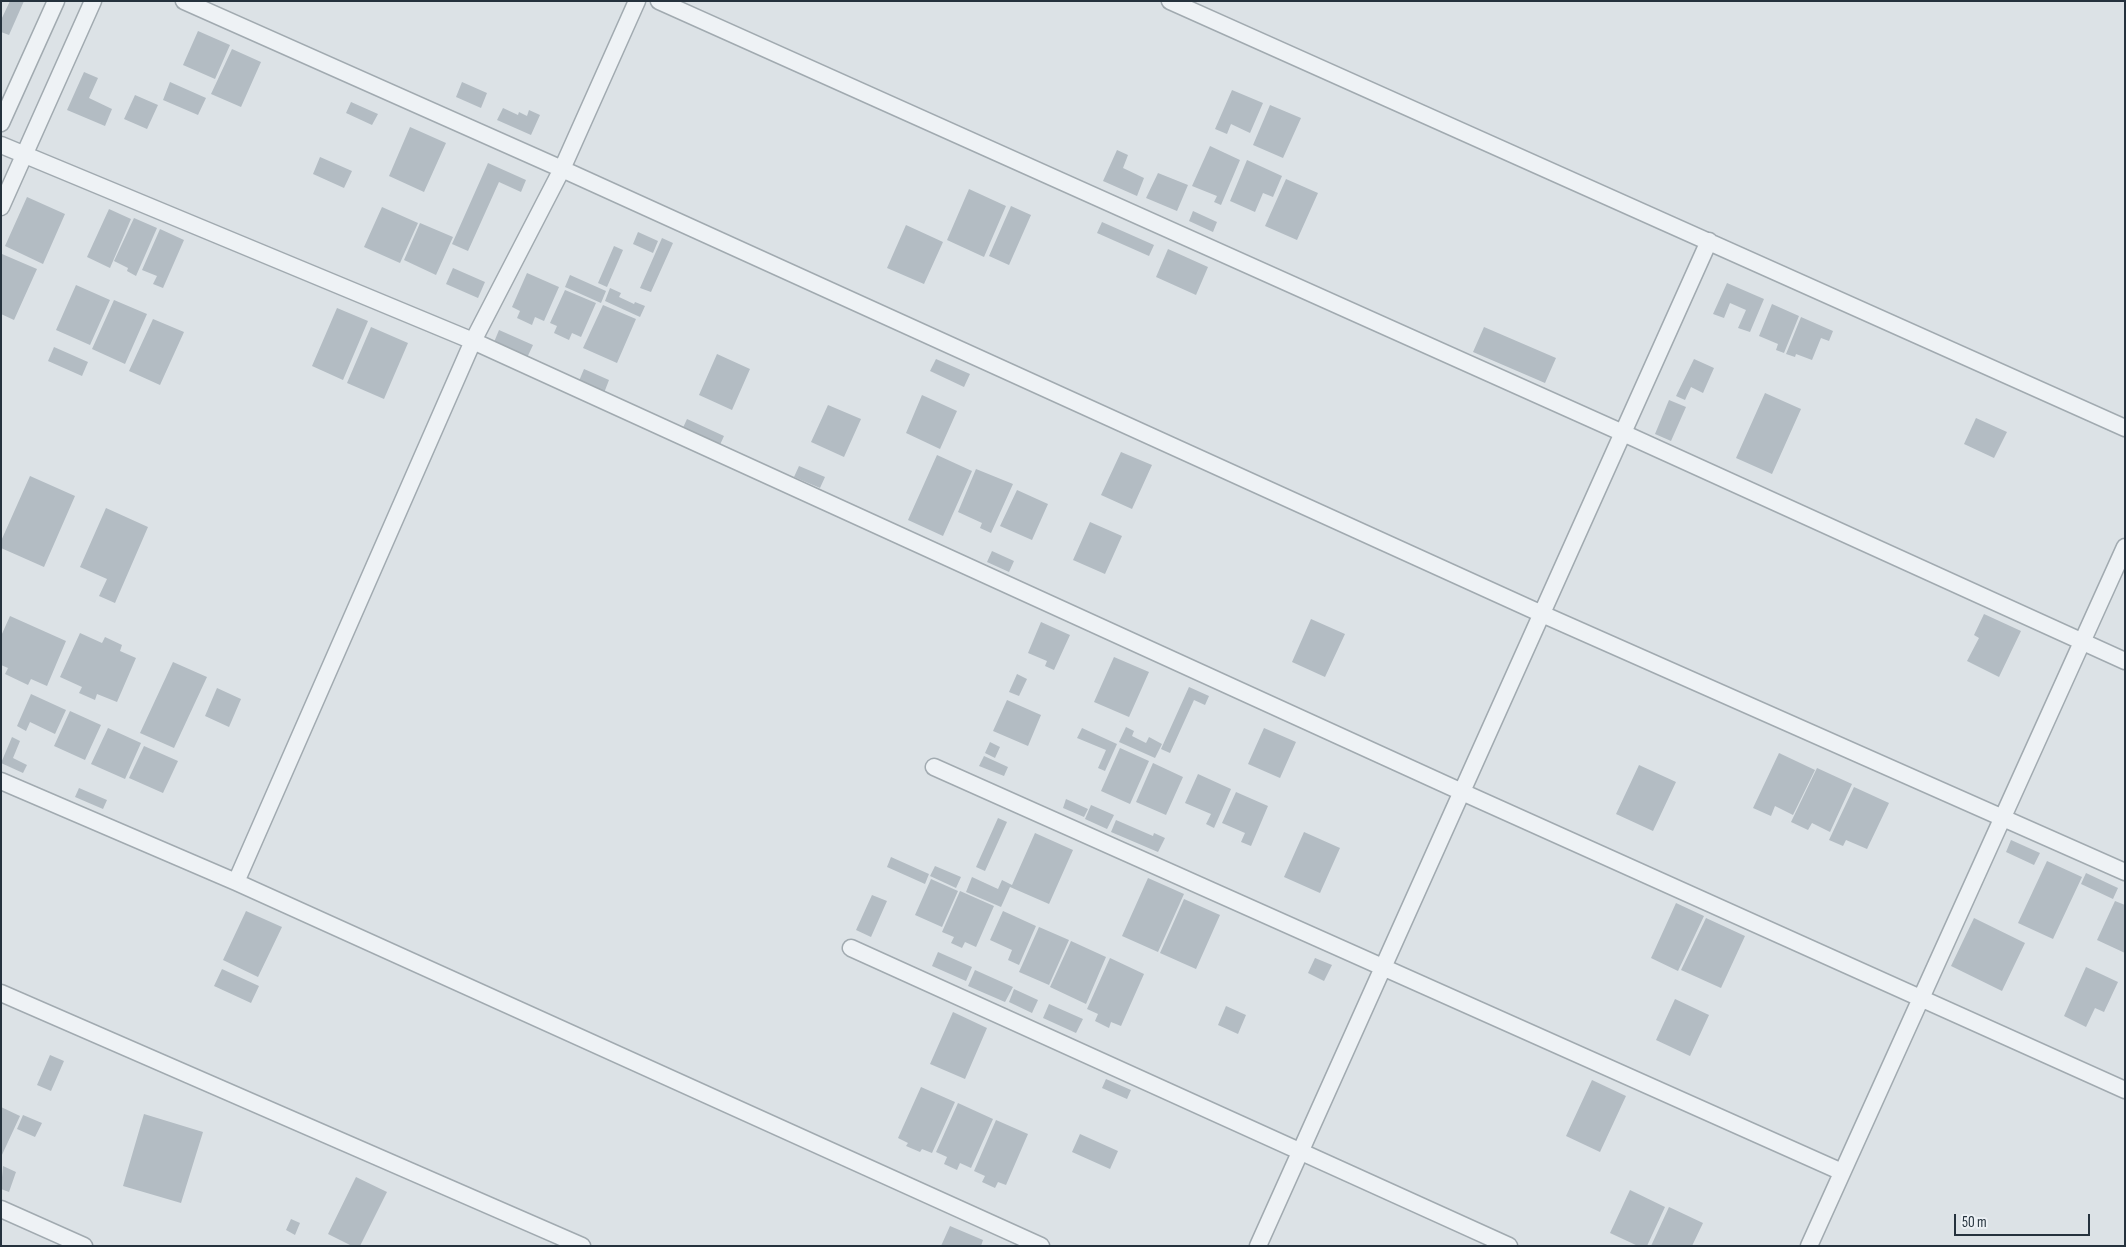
<!DOCTYPE html>
<html>
<head>
<meta charset="utf-8">
<style>
	body { margin:0 }
	#map { position:relative; width:2126px; height:1247px; overflow:hidden; background:#dce2e6; font-family:"Sofia Sans Condensed",sans-serif }
	canvas { display:block }
	.frame { position:absolute; inset:0; border:2px solid #25323d; pointer-events:none }
	.scale { position:absolute; left:1954px; top:1214px; width:136px; height:22px; box-sizing:border-box; border:2px solid #25323d; border-top:0; padding-left:6px; font-size:15px; line-height:18px; white-space:nowrap; color:#25323d; -webkit-text-stroke:4px #ebf0f4; paint-order:stroke }
</style>
</head>
<body>
<div id="map">
<canvas width="2126" height="1247"></canvas>
<div class="frame"></div>
<div class="scale">50 m</div>
</div>
<script>
const ctx = document.querySelector('canvas').getContext('2d');
ctx.lineJoin = 'round';
function fill(path, color) {
  ctx.fillStyle = color;
  ctx.fill(path, 'evenodd');
}
function stroke(path, color, width, dash) {
  ctx.strokeStyle = color;
  ctx.lineWidth = width;
  ctx.lineCap = dash ? 'butt' : 'round';
  ctx.setLineDash(dash || []);
  ctx.stroke(path);
}
fill(new Path2D(`
	M10 1H24L9 35 1 32V20Z
	M198 31 230 45 215 79 183 65Z
	M232 49 261 62 241 107 211 94Z
	M84 72 98 78 89 98 112 109 105 126 67 110Z
	M170 82 206 98 198 115 163 100Z
	M462 82 487 93 481 108 456 97Z
	M1232 90 1263 103 1250 133 1231 124 1227 134 1215 129Z
	M135 95 158 105 147 129 124 119Z
	M351 102 378 114 372 125 346 113Z
	M1270 105 1301 118 1283 158 1253 145Z
	M503 108 518 115 519 112 527 116 529 110 540 115 531 135 497 120Z
	M410 127 446 143 424 192 389 176Z
	M1210 146 1240 160 1221 205 1214 202 1217 196 1192 186Z
	M1117 150 1128 155 1123 168 1144 178 1137 196 1103 181Z
	M320 157 352 171 344 188 313 174Z
	M1247 160 1282 176 1273 197 1263 193 1255 212 1230 201Z
	M488 163 526 180 521 192 499 182 468 251 452 244Z
	M1158 173 1188 185 1177 211 1146 198Z
	M1286 179 1318 193 1297 240 1265 226Z
	M969 189 1006 206 984 257 947 240Z
	M27 197 65 214 43 264 5 246Z
	M1011 206 1031 215 1009 265 989 256Z
	M382 207 418 223 400 263 364 247Z
	M109 209 131 219 110 268 87 257Z
	M1193 211 1217 222 1213 232 1189 221Z
	M134 218 157 228 136 276 127 271 128 268 114 261Z
	M1102 222 1154 245 1149 256 1097 233Z
	M420 223 453 237 436 275 404 260Z
	M906 225 943 242 924 284 887 268Z
	M160 229 184 240 163 288 153 284 157 276 142 270Z
	M638 232 658 241 653 253 633 244Z
	M662 238 673 243 651 292 640 288Z
	M614 246 623 250 607 287 598 283Z
	M1168 249 1208 267 1196 295 1156 277Z
	M2 254 37 269 14 320 1 314Z
	M453 268 485 282 478 298 446 284Z
	M527 273 559 287 544 321 535 317 532 325 517 318 520 311 512 307Z
	M570 275 606 291 601 303 565 287Z
	M1727 283 1764 299 1750 332 1738 328 1746 310 1730 303 1724 318 1713 314Z
	M76 285 110 300 90 345 56 330Z
	M610 288 621 293 619 297 634 304 635 302 645 306 640 317 605 301Z
	M565 290 596 303 581 337 572 333 569 340 554 333 557 326 550 323Z
	M114 300 147 314 125 364 92 349Z
	M1772 304 1799 316 1784 353 1776 350 1778 344 1759 336Z
	M603 305 636 319 617 363 583 348Z
	M337 308 368 321 343 380 312 366Z
	M1801 317 1833 331 1829 341 1821 338 1812 360 1796 354 1795 357 1786 354Z
	M153 319 184 332 160 385 129 371Z
	M371 327 408 343 384 399 347 383Z
	M1484 327 1556 358 1545 383 1473 352Z
	M499 330 533 345 525 362 492 347Z
	M54 347 88 362 82 376 48 361Z
	M717 354 750 369 732 410 699 395Z
	M936 359 970 374 964 387 930 371Z
	M1694 359 1714 368 1703 393 1691 387 1685 400 1676 396Z
	M584 369 609 380 604 393 579 381Z
	M1765 393 1801 409 1772 474 1736 458Z
	M922 395 957 411 940 449 906 433Z
	M1669 400 1686 407 1671 441 1655 434Z
	M828 405 861 419 844 457 811 442Z
	M1976 418 2007 432 1994 458 1964 444Z
	M687 419 724 436 718 449 681 432Z
	M1121 452 1152 465 1132 509 1101 495Z
	M937 455 972 471 943 536 908 520Z
	M799 466 825 477 820 488 794 477Z
	M976 469 1013 484 991 533 980 528 982 523 958 512Z
	M30 476 75 496 44 567 1 548V541Z
	M1017 490 1048 504 1032 540 1000 526Z
	M106 508 148 527 115 603 99 596 107 579 80 567Z
	M1090 522 1122 536 1105 574 1073 560Z
	M992 551 1014 561 1009 572 987 562Z
	M1984 614 2021 631 1999 677 1967 661 1979 638 1974 635Z
	M10 616 66 641 47 686 31 679 28 685 5 674 8 668 1 665V636Z
	M1311 619 1345 634 1325 677 1292 662Z
	M1041 622 1070 635 1054 670 1045 666 1047 661 1028 653Z
	M80 633 102 643 105 637 122 645 120 651 136 658 117 702 97 694 95 700 79 693 82 687 60 677Z
	M1114 657 1149 672 1129 717 1094 702Z
	M173 662 207 677 174 748 140 733Z
	M1017 674 1027 679 1019 696 1009 692Z
	M1189 687 1209 696 1205 705 1194 700 1170 753 1161 749Z
	M217 688 241 699 229 727 205 716Z
	M31 694 66 710 55 734 30 722 26 731 17 726Z
	M1007 700 1041 715 1028 746 993 731Z
	M70 711 101 725 85 760 54 746Z
	M1126 727 1134 731 1132 736 1146 743 1149 737 1162 744 1155 758 1119 742Z
	M108 728 141 743 125 779 91 764Z
	M1082 728 1117 744 1105 771 1098 768 1106 750 1077 738Z
	M1264 728 1296 742 1280 778 1248 764Z
	M12 737 20 741 13 758 27 765 23 773 1 763Z
	M990 742 1000 747 995 758 985 753Z
	M144 746 178 761 163 793 129 778Z
	M1120 748 1149 761 1130 804 1101 791Z
	M1779 753 1815 770 1793 815 1775 806 1771 816 1753 808Z
	M984 756 1008 767 1004 776 979 766Z
	M1153 763 1183 777 1166 815 1136 802Z
	M1639 765 1676 782 1653 831 1616 814Z
	M1817 768 1852 784 1830 832 1812 823 1808 830 1791 822Z
	M1198 774 1231 789 1214 828 1206 824 1211 814 1185 803Z
	M1854 787 1889 803 1867 849 1846 840 1843 846 1829 840Z
	M79 788 107 800 103 809 75 797Z
	M1236 792 1268 806 1251 846 1241 842 1245 833 1222 823Z
	M1066 799 1088 809 1084 817 1063 808Z
	M1091 805 1114 815 1107 829 1085 819Z
	M998 818 1007 822 985 871 976 867Z
	M1116 820 1153 836 1154 833 1165 838 1158 852 1111 832Z
	M1304 832 1340 848 1320 893 1284 877Z
	M1035 833 1073 850 1049 904 1010 887 1001 907 966 892 972 877 998 889 1002 880 1012 885Z
	M2011 840 2040 853 2034 865 2006 852Z
	M891 857 929 874 925 884 887 867Z
	M2047 861 2082 877 2053 939 2018 923Z
	M935 866 961 877 956 888 930 876Z
	M2086 873 2118 888 2113 899 2081 884Z
	M1148 878 1184 894 1158 952 1122 936Z
	M931 879 958 891 942 927 915 915Z
	M960 891 994 906 976 947 965 942 962 948 951 943 954 937 942 932Z
	M872 895 887 901 871 937 856 930Z
	M1184 899 1220 915 1196 969 1160 953Z
	M2115 901 2125 905V953L2097 940Z
	M1676 903 1704 916 1678 971 1651 958Z
	M246 911 282 927 258 977 223 960Z
	M1003 911 1036 926 1019 965 1008 960 1012 950 990 940Z
	M1706 918 1745 936 1721 988 1681 970Z
	M1974 918 2025 943 2002 991 1951 966Z
	M1039 927 1069 940 1049 985 1019 972Z
	M1071 941 1106 957 1086 1004 1050 987Z
	M938 952 972 967 966 981 932 966Z
	M1110 958 1144 974 1121 1026 1111 1022 1109 1028 1095 1021 1098 1014 1087 1009Z
	M1315 958 1332 965 1324 981 1308 973Z
	M2086 967 2118 982 2104 1012 2095 1008 2086 1027 2064 1016Z
	M222 969 259 986 251 1003 214 986Z
	M975 970 1013 987 1005 1002 968 986Z
	M1014 989 1038 1000 1032 1013 1009 1002Z
	M1675 999 1709 1015 1690 1056 1656 1040Z
	M1049 1004 1083 1019 1076 1033 1043 1018Z
	M1226 1006 1246 1015 1238 1034 1218 1025Z
	M953 1012 987 1028 965 1079 930 1064Z
	M50 1055 64 1061 51 1091 37 1085Z
	M1106 1079 1131 1090 1127 1099 1102 1088Z
	M1592 1080 1626 1096 1600 1152 1566 1136Z
	M921 1087 955 1102 932 1153 922 1149 920 1152 906 1146 908 1143 898 1138Z
	M958 1103 993 1119 971 1168 960 1163 957 1170 944 1164 947 1157 936 1152Z
	M1 1107 20 1116 1 1157Z
	M144 1114 203 1132 181 1203 123 1186Z
	M23 1115 42 1123 35 1137 17 1129Z
	M996 1120 1028 1134 1006 1185 998 1182 995 1188 982 1182 985 1176 974 1171Z
	M1080 1134 1118 1151 1110 1169 1072 1152Z
	M3 1166 16 1172 9 1192 1 1189Z
	M356 1177 387 1192 360 1246H352L328 1234Z
	M1630 1190 1665 1207 1647 1246H1638L1610 1233Z
	M1669 1207 1703 1223 1692 1246H1651Z
	M291 1219 300 1223 295 1235 286 1230Z
	M950 1226 983 1240 981 1246H941Z`), '#b3bcc3');
const street = new Path2D(`
	M184 1 562 169 1542 614 2125 872
	M659 1 1623 433 2125 661
	M1170 1 2125 428
	M1 123 56 1
	M1 145 473 341 1462 792 2125 1090
	M1 207 93 1
	M934 767 1842 1172
	M1 781 236 882 1041 1246
	M236 882 473 341 562 169 637 1
	M851 948 1509 1246
	M1 993 582 1246
	M1 1209 84 1246
	M1258 1246 1709 241
	M1809 1246 2125 547`);
stroke(street, '#a1aab0', 19);
stroke(street, '#eef2f5', 16);
</script>
</body>
</html>
